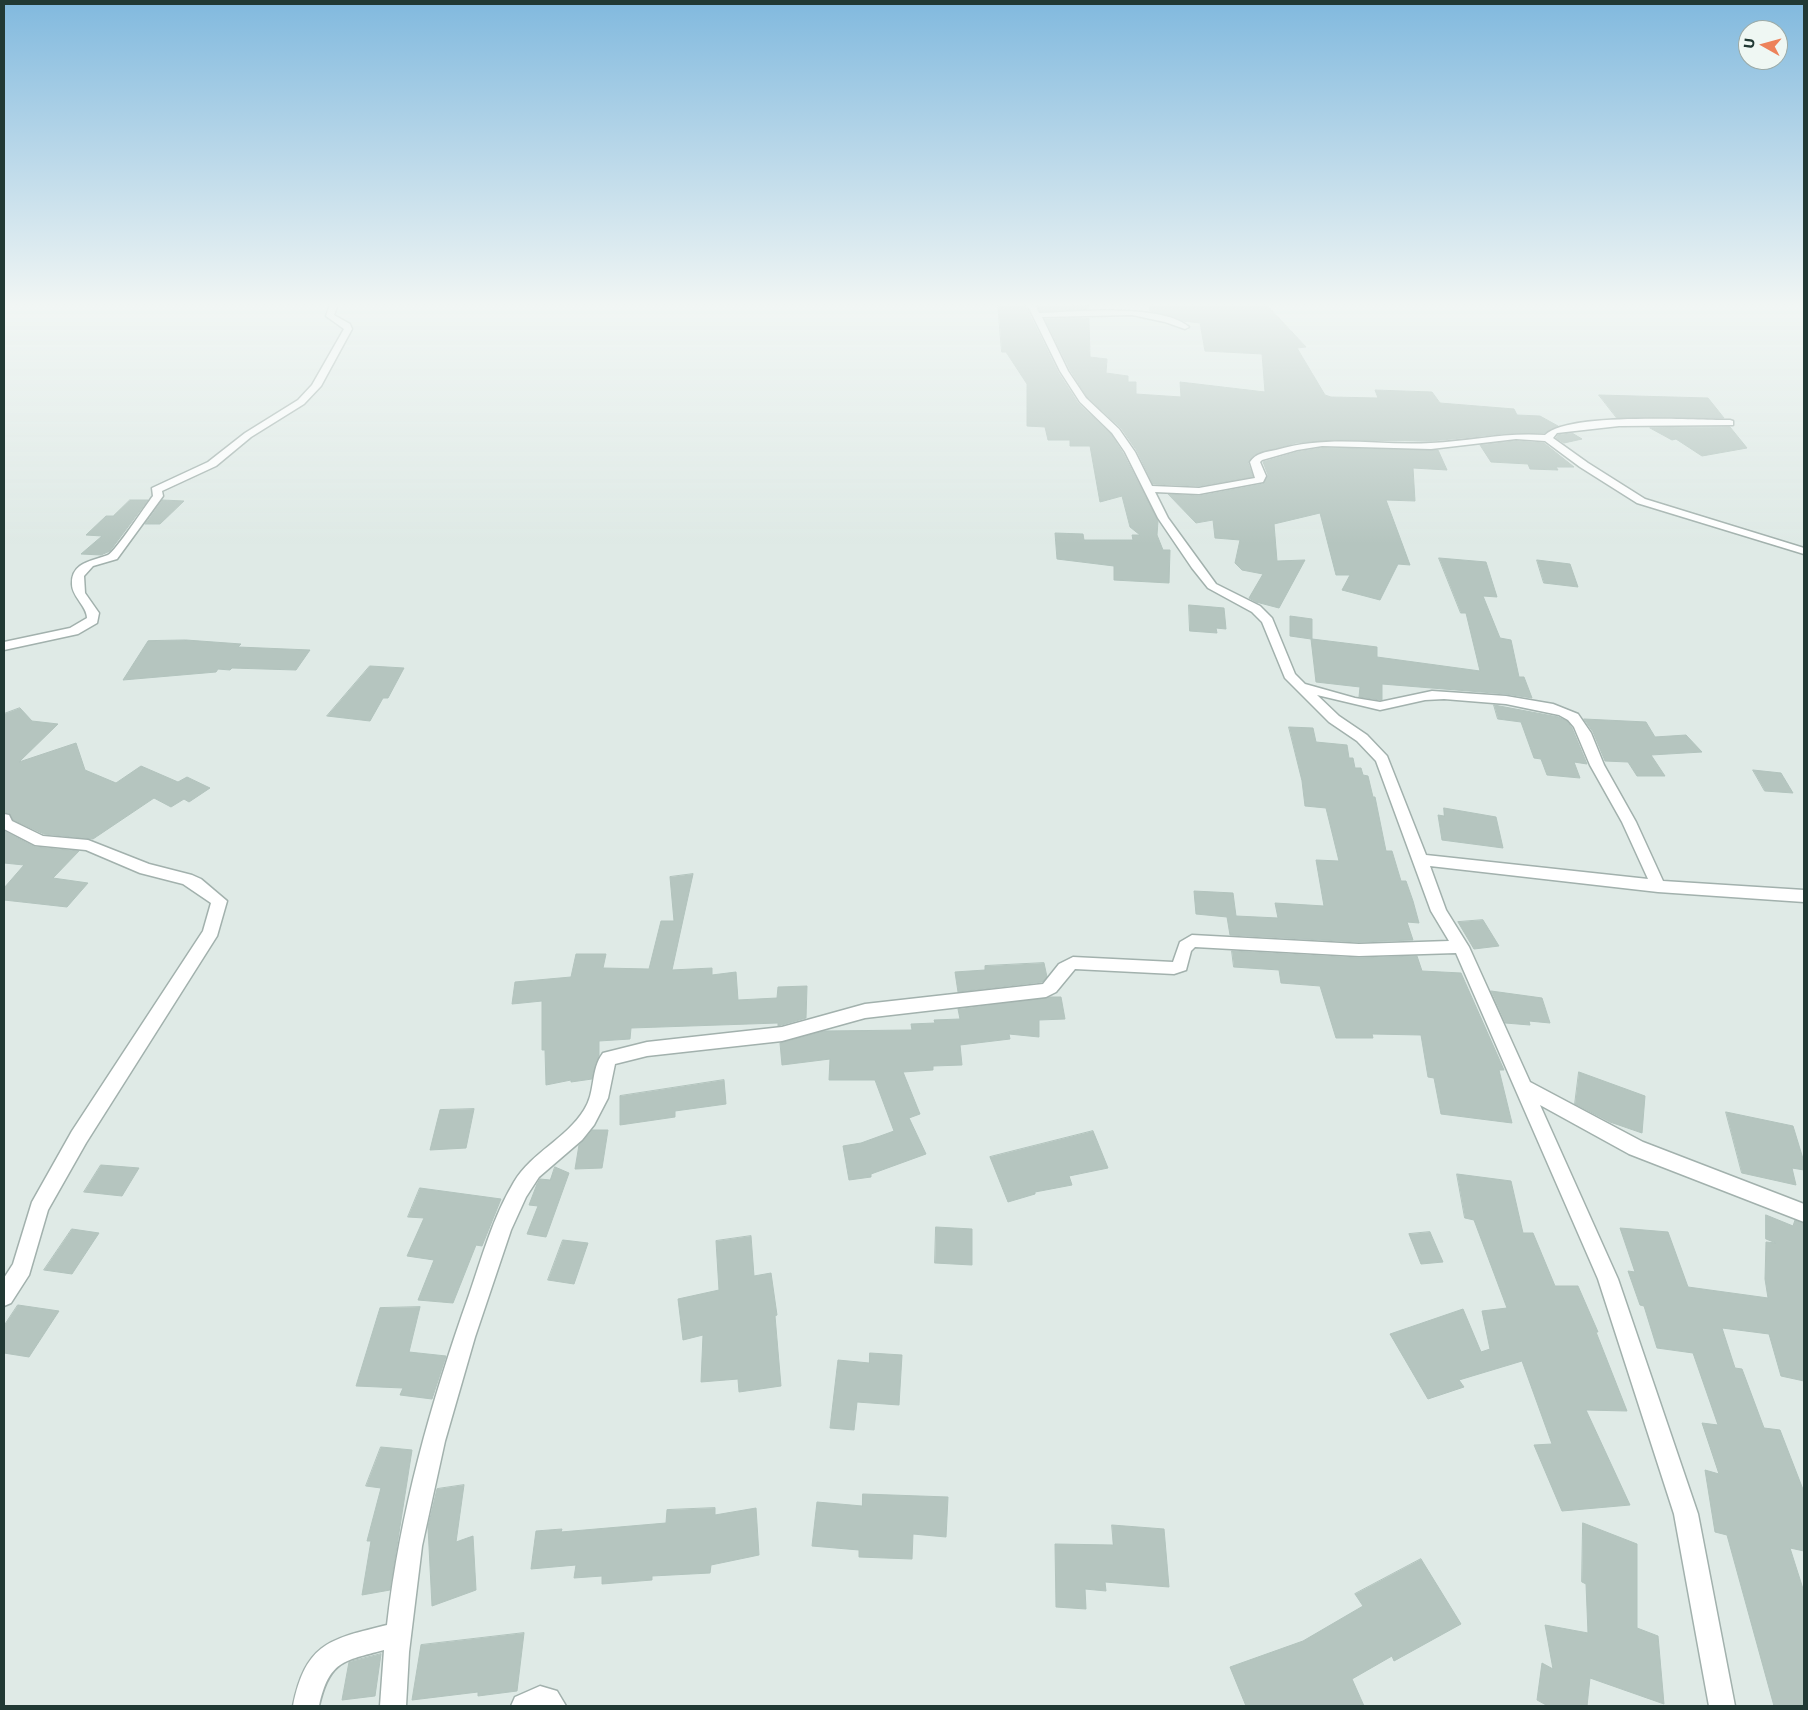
<!DOCTYPE html>
<html>
<head>
<meta charset="utf-8">
<style>
	body { margin:0 }
	#map { position:relative; width:1808px; height:1710px; overflow:hidden; background:#dfeae6; font-family:Commissioner,sans-serif }
	canvas { display:block }
	.frame { position:absolute; inset:0; border:5px solid #213934; pointer-events:none }
	.north { position:absolute; left:1738px; top:20px; width:50px; height:50px; box-sizing:border-box; background:#eff7f3; border:1px solid #9daba7; border-radius:50%; rotate:277deg; font-size:14px; font-weight:700; line-height:20px; text-align:center; color:#213934 }
	.north::after { content:''; display:block; margin:auto; width:18px; height:22px; background:#ed825a; clip-path:polygon(50% 0,100% 100%,50% 72%,0 100%) }
</style>
</head>
<body>
<div id="map">
<canvas width="1808" height="1710"></canvas>
<div class="frame"></div>
<div class="north">U</div>
</div>
<script>
const ctx = document.querySelector('canvas').getContext('2d');
ctx.lineJoin = 'round';
function fill(path, color) {
  ctx.fillStyle = color;
  ctx.fill(path, 'evenodd');
}
function stroke(path, color, width, dash) {
  ctx.strokeStyle = color;
  ctx.lineWidth = width;
  ctx.lineCap = dash ? 'butt' : 'round';
  ctx.setLineDash(dash || []);
  ctx.stroke(path);
}
const building = new Path2D(`
	M998 304 1025 305 1058 372 1078 403 1111 434 1123 453 1158 521 1157 535 1163 550H1170L1169 583 1114 580V566L1057 559 1055 533 1083 534 1084 540H1133L1132 535H1140L1130 527 1122 496 1100 502 1090 446H1070V440H1048L1045 427 1027 426V384L1006 352H1002Z
	M1150 304H1266L1306 347 1297 348 1325 395 1331 397 1378 398 1375 390 1432 392 1440 403 1514 409 1517 415 1540 416 1558 426 1545 433 1502 434 1431 441 1335 440 1296 443 1254 455 1248 463 1253 477 1199 486 1153 484 1137 451 1121 428 1087 397 1070 370 1045 319 1089 318 1090 357 1107 359 1106 373 1128 376V382H1136V394L1181 397 1180 382 1265 392 1262 354 1205 351 1200 323 1182 321 1150 311Z
	M1038 305 1089 306V309L1040 311Z
	M1599 395 1708 398 1724 418H1617Z
	M1730 427 1747 448 1702 456 1676 439 1672 440 1650 428Z
	M1572 433 1582 439 1564 443 1556 438 1558 435Z
	M1516 441 1544 443 1574 467H1556L1558 470 1530 469 1528 464 1491 462 1480 445Z
	M1322 448 1438 450 1447 470 1413 468 1415 501 1386 500 1410 565 1398 564 1380 600 1342 590 1350 575H1336L1320 513 1274 524 1277 561 1305 560 1279 608 1256 602 1249 598 1263 574 1242 570 1235 563 1240 540 1215 538 1213 520 1196 523 1168 494 1199 496 1263 484 1268 475 1263 462 1297 452Z
	M130 500H148L110 551 101 555 81 554 102 536 86 535 106 516H113Z
	M162 500 184 501 160 524H145Z
	M1439 558 1486 562 1497 597 1483 596 1500 638 1511 640 1519 677H1524L1532 698 1506 694 1382 684V700H1380L1359 697 1360 687 1316 682 1311 639 1290 636V616L1312 619V639L1377 647V657L1480 671 1466 613H1461Z
	M1537 560 1570 564 1578 587 1544 583Z
	M1189 605 1224 608 1226 629 1216 628 1217 633 1190 631Z
	M186 640 241 644 238 647 310 650 296 670 232 668 230 670 218 669 216 672 123 680 148 641Z
	M370 666 404 668 388 698H383L370 721 327 716Z
	M1494 705 1558 717 1567 721 1572 728 1587 764 1574 762 1580 778 1547 775 1541 759 1534 758 1521 722 1498 719Z
	M20 708 32 721 58 724 19 762 76 743 85 770 116 783 141 766 178 782 187 777 210 788 189 802 184 799 171 807 154 798 93 839 44 834 13 820 9 813 4 812V714Z
	M1584 719 1646 722 1655 737 1686 735 1702 752 1651 755 1665 776H1637L1628 762 1605 761 1593 732Z
	M1289 727 1313 728 1316 742 1347 745 1349 758H1353L1355 768H1361L1363 775 1368 776 1373 797H1375L1386 851H1392L1401 881H1406L1413 901 1419 923 1407 922 1413 940 1359 942 1230 935 1227 917 1196 914 1194 891 1233 893 1236 916 1278 918 1275 903 1324 906 1316 860 1339 861 1326 808 1305 806 1302 781Z
	M1753 770 1781 773 1793 793 1765 791Z
	M1444 808 1496 817 1503 848 1442 840 1438 815 1444 816Z
	M4 831 35 847 79 851 53 878 88 883 67 907 4 900V888L24 865 4 863Z
	M693 874 672 970 712 968V975L736 972 738 1000 777 998 778 987 807 986 806 1018 778 1026V1023L631 1028 630 1039 599 1041V1056L592 1079 571 1082V1080L546 1085 545 1050H542V1001L512 1004 515 982 571 977 576 954H606L603 968 649 969 661 921H674L670 877Z
	M1483 920 1499 946 1474 949 1458 922Z
	M1232 951 1359 958 1417 956 1422 971 1461 973 1504 1070H1499L1512 1123 1441 1114 1434 1078 1428 1077 1421 1035 1372 1034 1373 1038H1336L1320 986 1281 983 1279 970 1234 967Z
	M1044 963 1047 977 1042 982 958 992 955 972 985 970V966Z
	M1491 991 1542 998 1550 1023 1529 1021 1530 1025 1505 1023Z
	M1050 997H1061L1065 1019 1039 1020V1037L1009 1034 1010 1039 960 1045 962 1065 933 1066V1070L903 1072 920 1114 909 1118 926 1154 871 1174V1177L849 1180 843 1146 861 1143 894 1131 875 1080H829L830 1059 782 1065 780 1043 824 1031 912 1030 911 1024 935 1023 934 1020 960 1019 958 1009Z
	M1579 1072 1645 1096 1642 1133 1610 1122 1575 1104Z
	M724 1080 726 1104 675 1111V1117L620 1125V1096Z
	M474 1109 466 1148 430 1150 440 1110Z
	M1726 1112 1793 1126 1804 1162V1170L1792 1168 1796 1185 1742 1173Z
	M592 1130H608L602 1168 575 1169 579 1145Z
	M1093 1131 1108 1168 1069 1176 1072 1185 1035 1192V1194L1008 1202 990 1157Z
	M101 1165 139 1168 122 1196 84 1192Z
	M555 1167 569 1173 546 1237 527 1234 538 1206 529 1205 537 1184 540 1179 550 1180Z
	M1457 1174 1511 1181 1523 1233H1533L1555 1286H1578L1598 1332H1596L1627 1411 1586 1410 1630 1505 1562 1511 1534 1445 1552 1444 1522 1361 1459 1380 1464 1387 1428 1399 1390 1334 1463 1309 1481 1352 1490 1349 1482 1311 1507 1308 1474 1220 1465 1218Z
	M420 1188 501 1199 482 1246 476 1245 453 1303 418 1300 434 1260 407 1256 424 1218 408 1217Z
	M1766 1215 1793 1226 1795 1220 1804 1224V1381L1781 1376 1769 1334 1722 1328 1735 1368 1742 1369 1764 1428 1780 1430 1804 1492V1551L1790 1548 1804 1592V1706H1774L1727 1535 1715 1532 1705 1470 1719 1474 1702 1423 1718 1425 1693 1353 1657 1348 1644 1306 1640 1305 1628 1271 1635 1272 1620 1228 1668 1232 1688 1287 1768 1298 1765 1279 1766 1242 1776 1243 1766 1239Z
	M936 1227 972 1229V1265L935 1263Z
	M72 1229 99 1233 72 1274 44 1270Z
	M1430 1232 1443 1262 1421 1264 1409 1234Z
	M751 1236 754 1276 771 1273 777 1315 775 1316 781 1386 739 1392 738 1379 701 1382 703 1335 683 1340 678 1299 719 1290 716 1241Z
	M563 1240 588 1243 574 1284 548 1280Z
	M18 1305 59 1311 29 1357 4 1353V1326Z
	M420 1307 409 1352 446 1356 432 1399 400 1395 403 1388 356 1386 380 1308Z
	M870 1353 902 1355 899 1405 857 1402 854 1430 830 1428 838 1360 869 1363Z
	M381 1447 412 1450 390 1590 362 1595 371 1541H367L381 1488 366 1486Z
	M464 1485 456 1542 473 1536 476 1590 432 1606 428 1527 437 1489Z
	M863 1494 948 1497 946 1537 913 1534 912 1559 859 1557V1550L812 1546 817 1502 862 1506Z
	M715 1508V1515L756 1508 759 1555 711 1565 710 1573 652 1576V1580L602 1584V1576L574 1578 576 1565 531 1569 536 1531 562 1529 561 1532 666 1523 667 1510Z
	M1583 1523 1637 1544V1628L1658 1636 1664 1704 1590 1678 1587 1706H1548L1537 1700 1542 1663 1553 1669 1545 1625 1588 1633 1586 1584 1582 1582Z
	M1112 1525 1164 1529 1169 1587 1105 1582 1106 1591 1085 1589 1086 1609 1056 1607 1055 1544 1113 1545Z
	M1421 1559 1461 1624 1394 1661 1392 1656 1352 1679 1364 1706H1246L1230 1667 1303 1641 1363 1606 1355 1594Z
	M524 1633 517 1691 478 1696V1692L412 1700 421 1645Z
	M381 1654 375 1696 342 1700 349 1662Z`);
fill(building, '#b5c5bf');
stroke(building, '#b2c3bd', 1);
const street = new Path2D(`
	M330 304H338L334 315 350 324 352 329 321 386 304 404 251 437 216 466 162 491 163 496 117 559 93 566 84 576 85 593 99 613 97 623 78 634 4 650V642L70 628 87 618C87 606 72 597 72 584 71 562 93 561 108 555 115 552 146 505 153 496L152 488 208 462 245 433 298 400 312 385 344 329 326 316Z
	M1027 304H1035L1039 313C1076 312 1161 303 1189 327L1185 329 1165 322 1132 315 1042 317 1068 371 1086 398 1119 429 1135 452 1152 486 1199 488 1255 478 1250 462C1256 453 1266 452 1276 450 1331 434 1377 446 1431 443 1470 441 1506 432 1545 435 1568 412 1694 420 1730 420L1733 421V425L1619 426 1557 433 1553 438 1588 463 1645 499 1804 548V554L1637 503 1580 467 1545 441 1516 439 1431 449 1322 446 1297 450 1262 460 1260 462 1266 476 1263 482 1199 494 1155 492 1168 518 1216 584 1260 606 1272 618 1295 674 1305 684 1355 698 1380 702 1432 691 1506 696 1553 704 1578 714 1591 733 1604 765 1636 822 1663 881 1804 890V902L1658 892 1430 866 1446 910 1469 947 1530 1082 1643 1142 1804 1204V1222L1629 1154 1540 1105 1618 1279 1698 1514 1735 1706H1709L1674 1514 1598 1279 1456 953 1359 956 1195 947 1191 951 1186 970 1174 974 1075 969 1056 992 1046 997 865 1018 782 1041 647 1056 615 1064 608 1098 594 1125 582 1140 539 1177 526 1197 511 1230 475 1337 445 1441 422 1546 409 1652 406 1706H380L384 1650C343 1661 329 1661 319 1706H293C306 1642 331 1639 387 1625 400 1511 431 1402 469 1295 482 1257 493 1217 514 1182 532 1152 566 1139 584 1110 596 1092 590 1070 603 1053L647 1042 782 1027 865 1004 1043 984 1059 964 1073 957 1173 962 1180 942 1192 935 1359 944 1449 941 1431 911 1376 761 1357 741 1329 722 1285 678 1262 622 1252 612 1208 588 1192 568 1158 518 1125 452 1112 433 1080 402 1060 371ZM1317 695 1380 710 1425 700 1444 699 1506 704 1559 715 1568 720 1574 727 1590 765 1622 822 1648 879 1426 855 1387 756 1367 735 1339 716Z
	M4 814 9 815 12 821 43 836 88 840 149 864 192 875 201 879 227 901 217 936 86 1143 48 1210 29 1275 11 1303 4 1306V1278L13 1264 32 1202 72 1131 203 931 211 903 183 884 140 873 86 850 35 845 4 829Z
	M540 1686 557 1691 566 1706H511L515 1697Z`);
stroke(street, '#a2b1ad', 3);
fill(street, '#fff');
const sky = ctx.createLinearGradient(0, 0, 0, 544);
sky.addColorStop(0, '#81b9de');
sky.addColorStop(0.56, '#f1f6f4');
sky.addColorStop(1, '#f1f6f400');
ctx.fillStyle = sky;
ctx.fillRect(0, 0, 1808, 544);
</script>
</body>
</html>
